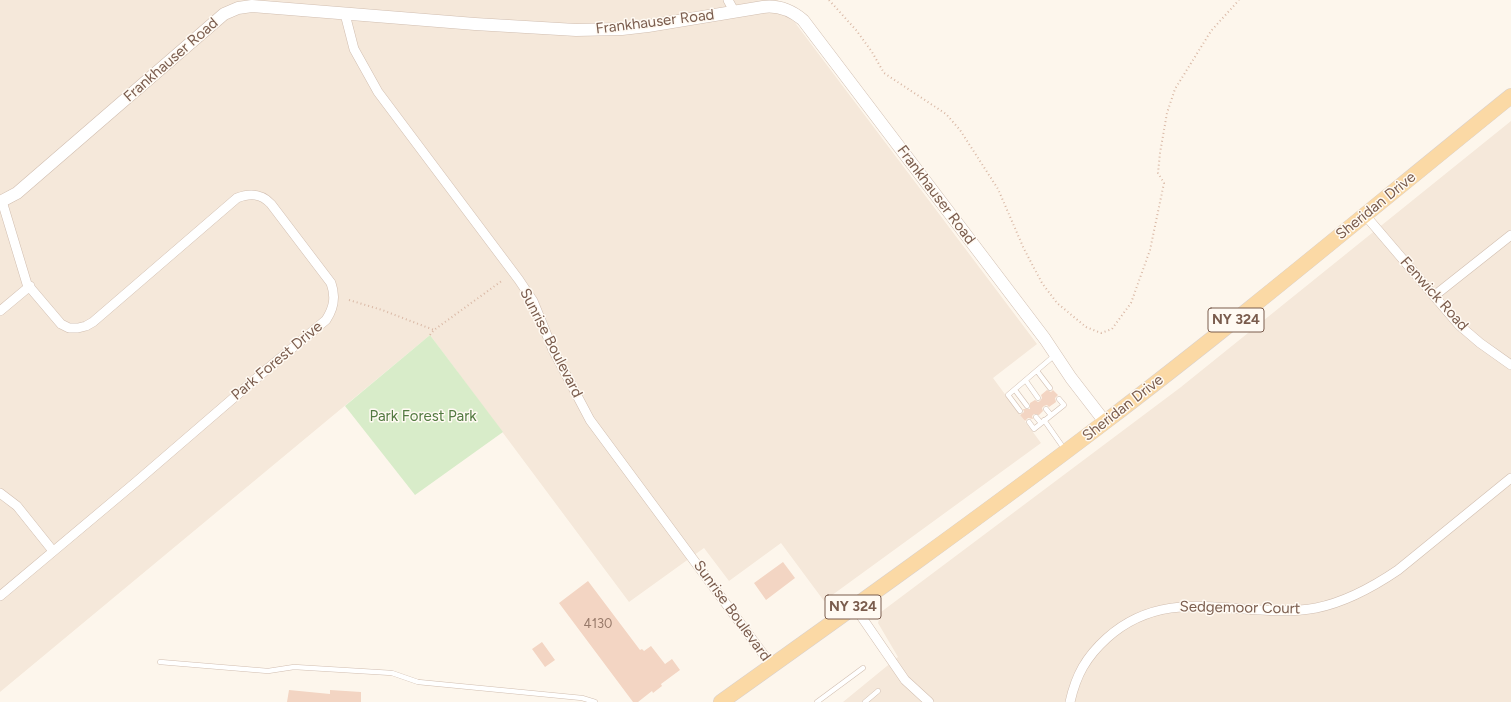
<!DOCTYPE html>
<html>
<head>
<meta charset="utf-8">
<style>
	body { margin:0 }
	canvas { display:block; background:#fdf6ec }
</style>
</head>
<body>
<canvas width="1511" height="702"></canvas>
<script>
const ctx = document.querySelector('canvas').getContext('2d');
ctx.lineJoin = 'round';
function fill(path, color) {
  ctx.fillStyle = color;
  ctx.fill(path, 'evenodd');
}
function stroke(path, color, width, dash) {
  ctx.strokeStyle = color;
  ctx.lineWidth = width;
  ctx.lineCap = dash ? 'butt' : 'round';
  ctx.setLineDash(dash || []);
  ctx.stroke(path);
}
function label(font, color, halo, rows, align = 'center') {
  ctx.font = font + ' Figtree,sans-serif';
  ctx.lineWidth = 3;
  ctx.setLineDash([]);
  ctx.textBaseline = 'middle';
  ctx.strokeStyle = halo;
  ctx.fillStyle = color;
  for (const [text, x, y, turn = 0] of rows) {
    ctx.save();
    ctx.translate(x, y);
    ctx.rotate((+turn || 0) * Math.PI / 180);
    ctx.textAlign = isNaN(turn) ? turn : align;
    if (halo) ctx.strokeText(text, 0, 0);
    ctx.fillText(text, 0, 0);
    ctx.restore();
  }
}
fill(new Path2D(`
	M0 0H778L1037 344 993 378 1041 443 824 601 781 543 729 581 704 548 629 602 430 335 0 692Z
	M1511 121V702H843L898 657 878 623 881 612 1181 387Z`), '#f5e8da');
fill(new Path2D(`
	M430 335 503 432 415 495 345 406Z`), '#d8ecc9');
fill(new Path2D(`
	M1047 390 1051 392 1053 390 1058 395 1055 398 1056 402 1049 407 1047 405 1044 406 1042 408 1043 411 1039 415 1034 414 1032 416 1033 419 1028 418 1025 421 1020 415 1024 412 1023 409H1030V403L1035 400 1038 402 1040 401 1042 398 1041 395Z
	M783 562 795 578 766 600 754 583Z
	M588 581 640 650 642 649 644 651 651 646 665 664 672 659 680 670 661 684 662 686 653 693 652 691 638 702H633L559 603Z
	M542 642 555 660 545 667 532 649Z
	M289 690 330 694V690L361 692V702H287Z`), '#f3d5c3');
const service = new Path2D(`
	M1037 371 1050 388
	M1026 381 1038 398
	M1015 390 1027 406
	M1046 409 1051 415
	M1020 411 1008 395 1055 355
	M1036 417 1041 423
	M1044 420 1065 450
	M1029 422 1034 429 1064 405 1059 399
	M160 662 268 671 294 667 392 673 418 682 582 698 595 702
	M817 702 863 668
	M865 702 878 691`);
const minor = new Path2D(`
	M728 0 734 11
	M345 14 354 49 378 92 519 280 533 301 553 350 590 420 772 666
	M1365 215 1459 325 1480 343 1511 365
	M1434 296 1511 235
	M0 311 30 286
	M0 493 17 506 53 551
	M0 596 136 482 266 370 326 320C334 308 336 297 331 283L271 204C261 193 250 193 237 198L93 322 86 326 78 328H69L61 324 27 284 2 201
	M854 606 905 680 929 702
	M1070 702C1076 675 1086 657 1107 638 1170 581 1243 621 1316 608 1346 602 1373 587 1398 570L1511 478`);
const tertiary = new Path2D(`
	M0 202 17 193 224 14 238 8 252 6 475 24 576 30 622 29 648 26 763 7C778 5 791 10 803 20L1045 339 1071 378 1105 422`);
const primary = new Path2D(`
	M721 702C850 610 979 518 1105 422 1243 317 1376 205 1511 96`);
stroke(service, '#d1beb0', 5.5);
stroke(minor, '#d1beb0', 10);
stroke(tertiary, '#d1beb0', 13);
stroke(primary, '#dad1cd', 16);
stroke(new Path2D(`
	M829 0 856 30 872 52 884 73 946 114 960 130 998 189 1024 249 1042 283 1057 303 1086 327 1101 333 1112 329 1131 303 1150 250 1164 183 1158 173 1160 153 1167 113 1175 89 1211 31 1239 0
	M349 300 382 310 434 330
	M430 335 434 330 503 280`), '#d9b8a5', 2, [1, 3]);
stroke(service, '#fff', 4.5);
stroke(minor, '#fff', 9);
stroke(tertiary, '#fff', 12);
stroke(primary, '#fbd9a5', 15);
label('13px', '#987a6a', null, [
	["4130",598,624]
]);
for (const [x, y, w] of [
	[1236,320,56],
	[853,607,56]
]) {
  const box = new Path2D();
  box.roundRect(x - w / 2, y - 12, w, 24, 3);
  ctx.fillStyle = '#fffaf3';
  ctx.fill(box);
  stroke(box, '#7a5c4d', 1);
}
label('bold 14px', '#7a5c4d', null, [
	["NY 324",1236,320],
	["NY 324",853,607]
]);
label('15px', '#7a5c4d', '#fffaf3', [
	["Frankhauser Road",655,22,-7],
	["Frankhauser Road",171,60,-41],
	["Frankhauser Road",936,195,53],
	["Sheridan Drive",1376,206,-39],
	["Fenwick Road",1434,294,48],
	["Sunrise Boulevard",551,343,63],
	["Park Forest Drive",277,361,-40],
	["Sheridan Drive",1123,408,-38],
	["Sedgemoor Court",1240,608,1],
	["Sunrise Boulevard",732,611,54]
]);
label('15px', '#537a41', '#fffaf3', [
	["Park Forest Park",423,417]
]);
</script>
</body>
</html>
